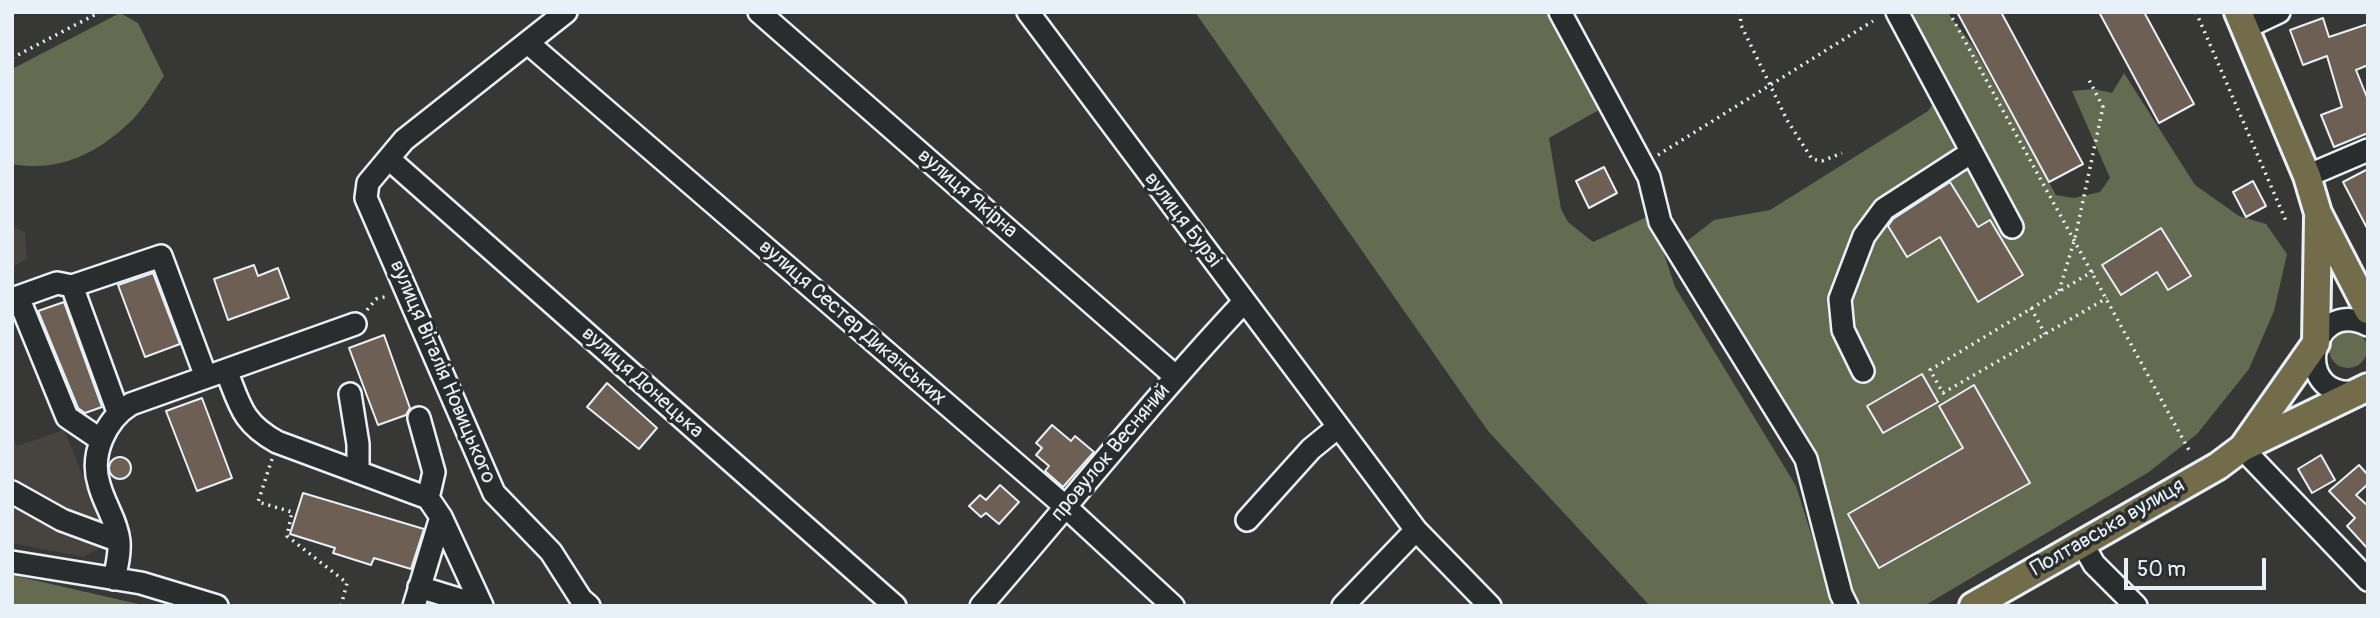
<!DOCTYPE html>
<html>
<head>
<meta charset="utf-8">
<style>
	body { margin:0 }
	#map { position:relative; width:2380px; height:618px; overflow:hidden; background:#373736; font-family:Pangolin,sans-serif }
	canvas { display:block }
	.frame { position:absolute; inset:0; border:14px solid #e8f1f8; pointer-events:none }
	.scale { position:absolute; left:2124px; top:558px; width:142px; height:32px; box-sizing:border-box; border:4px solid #e8f1f8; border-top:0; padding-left:9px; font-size:21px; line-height:24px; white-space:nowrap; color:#e8f1f8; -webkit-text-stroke:5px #2a2d2e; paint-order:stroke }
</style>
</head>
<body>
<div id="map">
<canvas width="2380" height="618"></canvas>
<div class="frame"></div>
<div class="scale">50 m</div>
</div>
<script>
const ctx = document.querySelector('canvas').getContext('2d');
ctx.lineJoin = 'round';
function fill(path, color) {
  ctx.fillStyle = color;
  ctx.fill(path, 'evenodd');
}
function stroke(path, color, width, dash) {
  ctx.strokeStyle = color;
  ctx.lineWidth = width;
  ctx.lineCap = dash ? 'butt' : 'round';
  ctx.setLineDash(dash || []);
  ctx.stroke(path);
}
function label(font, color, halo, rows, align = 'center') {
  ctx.font = font + ' Pangolin,sans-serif';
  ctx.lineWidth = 7;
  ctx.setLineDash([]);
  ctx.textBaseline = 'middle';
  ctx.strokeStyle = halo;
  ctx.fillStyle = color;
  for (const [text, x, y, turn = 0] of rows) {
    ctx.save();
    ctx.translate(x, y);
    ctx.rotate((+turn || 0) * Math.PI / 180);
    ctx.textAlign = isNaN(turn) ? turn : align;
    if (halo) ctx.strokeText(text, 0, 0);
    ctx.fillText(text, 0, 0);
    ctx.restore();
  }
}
fill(new Path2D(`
	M12 226 25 232 27 259 12 267Z
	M64 430 96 508 105 545 83 557 12 543V437L17 446Z`), '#47433f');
fill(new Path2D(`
	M1195 12H1547L1599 110 1549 138 1561 209 1568 222 1593 242 1651 215 1675 287 1796 486 1834 606H1650L1488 431Z
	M1906 12H1947L1973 46 2056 195 2074 198 2100 192 2110 178 2072 91 2094 89 2112 93 2124 73 2195 185 2239 216 2266 224 2287 254 2274 311 2249 369 2197 434 2149 472 1924 606H1858L1843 584 1832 529 1682 245 1714 220 1770 210 1928 111 1938 97Z
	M120 13 138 23 164 76C155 89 146 105 135 117 101 152 60 173 12 164V69Z
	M2329 349a19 19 0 1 1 38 0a19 19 0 1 1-38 0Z
	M12 575 147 606H12Z`), '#646b50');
const building = new Path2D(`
	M1957 12H2001L2083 164 2049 182Z
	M2099 12H2144L2194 104 2159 123Z
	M2323 18 2329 37 2368 24V65L2356 70 2368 100V133L2334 147 2321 115 2342 107 2327 56 2303 65 2290 30Z
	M1604 167 1617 193 1589 208 1576 181Z
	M2368 169V230L2343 182Z
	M2253 181 2266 206 2246 217 2233 192Z
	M1950 182 1978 227 1990 220 2023 275 1978 302 1940 237 1907 257 1888 226 1893 219Z
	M2161 228 2191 276 2168 290 2157 272 2121 295 2102 265Z
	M254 265 258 276 278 268 289 298 228 320 214 279Z
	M153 273 180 344 145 357 118 285Z
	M64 302 102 407 85 413 78 408 38 311Z
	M384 335 410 408 406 415 378 425 349 348Z
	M1922 374 1938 402 1883 433 1867 406Z
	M607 383 657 428 639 449 587 407Z
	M1974 385 2030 483 1879 568 1848 514 1963 448 1939 406Z
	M202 398 232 478 197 491 166 411Z
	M1052 425 1071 441 1075 436 1094 452 1063 487 1045 471 1049 466 1036 455 1042 448 1036 443Z
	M2321 455 2335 480 2312 493 2298 469Z
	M109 468a11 11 0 1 1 22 0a11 11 0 1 1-22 0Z
	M2359 465 2368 475V484L2356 495 2368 506V549L2347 526 2355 518 2329 491Z
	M1000 485 1019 502 999 524 986 513 981 517 969 506 980 495 986 500Z
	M303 493 424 529 411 569 374 558 371 565 333 553 335 548 290 534Z`);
fill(building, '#6d5f54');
stroke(building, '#e8f1f8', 2);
const minor = new Path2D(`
	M566 12 404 140 368 183 366 198 494 493 551 552 581 599 589 606
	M759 12 1175 376
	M1028 12 1416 530 1490 606
	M1560 12 1649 177 1660 222 1806 459 1841 594 1847 606
	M1897 12 2012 227
	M2245 28 2279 12
	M528 43 1067 508 1173 606
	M389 159 895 606
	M2307 176 2368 150
	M72 286 57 283 18 297 67 417 101 440
	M226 370C240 405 242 423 277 442L428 498 441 517 414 606
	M1863 371 1843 330 1840 299 1864 236 1884 209 1972 152
	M2361 391C2290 405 2307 295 2368 325
	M350 394 358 444V472
	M118 412 72 286 161 256 206 377
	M419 418 434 472 428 498
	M2242 448 2368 580
	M12 492 62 520 119 541
	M441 517 482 606
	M1247 520 1311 449 1338 427
	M2082 543 2094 564 2136 606
	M12 562 141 583 217 606
	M114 579C117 566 120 554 119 541 117 521 104 504 99 484 90 455 105 420 131 404L355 324
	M419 587 481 606
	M981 606C1069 505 1152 400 1243 303
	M1343 606 1416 530`);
const major = new Path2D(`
	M2238 12 2307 176 2318 213 2368 310
	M2243 447 2316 343 2318 218
	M1973 606 2218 466 2242 448 2368 387`);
stroke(minor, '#e8f1f8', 26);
stroke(major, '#e8f1f8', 32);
stroke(new Path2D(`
	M1740 12 1741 25 1787 120 1812 159 1822 161 1842 153
	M1949 12 2190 452
	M2196 12 2286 221
	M12 58 100 12
	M1658 155 1873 21
	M2093 271 1930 370 1943 393 2107 298
	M2059 291 2075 238 2103 107 2088 78
	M2031 308 2045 334
	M367 310 376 299 388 296
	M272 459 258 502 292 512 287 536 347 583 341 606`), '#e8f1f8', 3.5, [2, 5]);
stroke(minor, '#2a2d2e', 21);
stroke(major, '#736c4b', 26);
label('21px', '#e8f1f8', '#2a2d2e', [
	["вулиця Якірна",967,194,41],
	["вулиця Бурзі",1182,220,53],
	["вулиця Сестер Диканських",852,323,41],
	["вулиця Віталія Новицького",442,372,67],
	["вулиця Донецька",642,383,42],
	["провулок Весняний",1111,453,-50],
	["Полтавська вулиця",2108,528,-30]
]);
</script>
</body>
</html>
